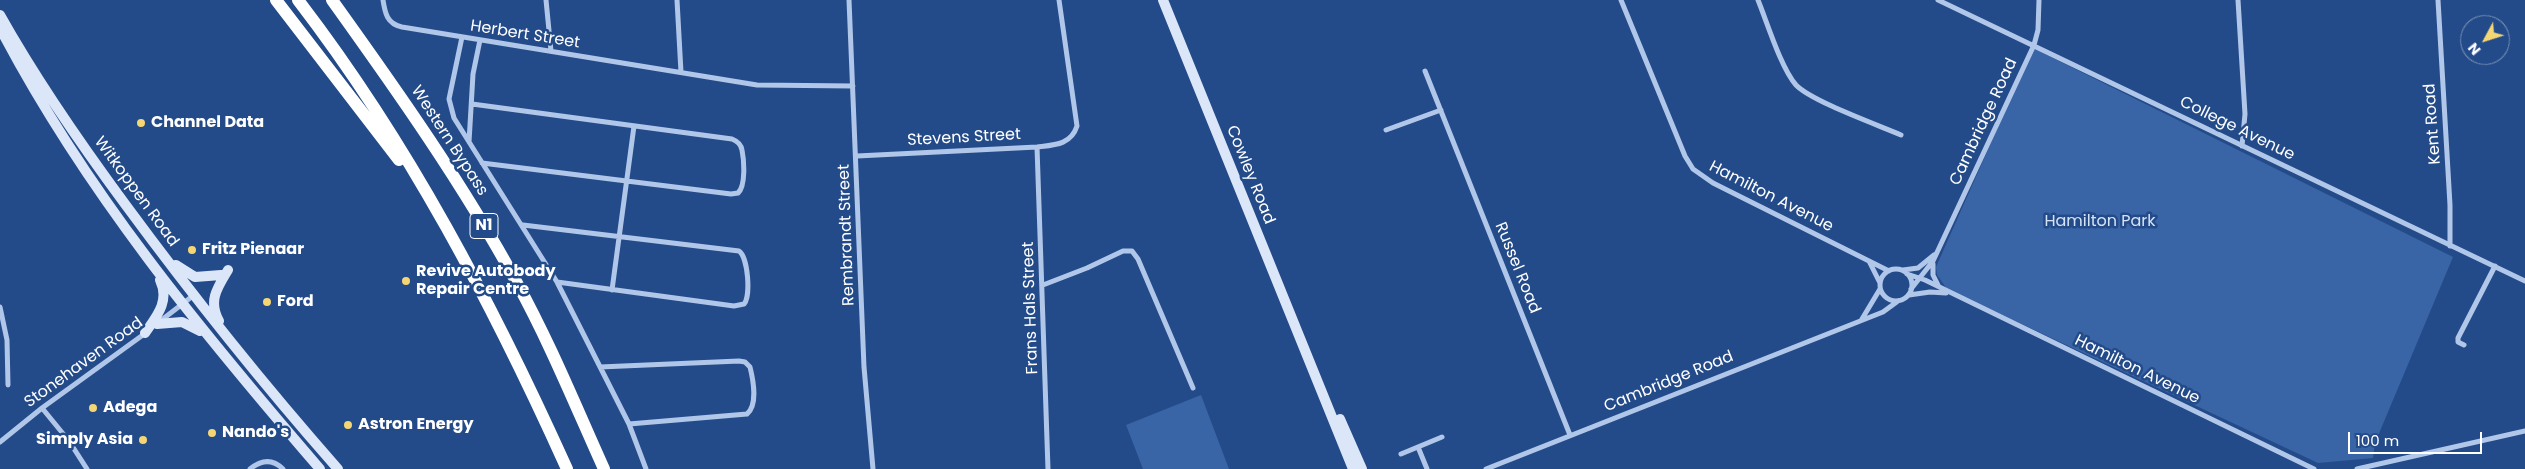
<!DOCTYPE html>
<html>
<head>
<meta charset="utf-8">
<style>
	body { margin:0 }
	#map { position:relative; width:2525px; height:469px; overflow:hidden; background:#244b89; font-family:Poppins,sans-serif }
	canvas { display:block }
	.north { position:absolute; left:2460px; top:15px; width:50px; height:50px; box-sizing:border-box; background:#244b89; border:1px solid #7c93b8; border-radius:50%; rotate:230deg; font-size:14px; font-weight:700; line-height:20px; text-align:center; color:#fff }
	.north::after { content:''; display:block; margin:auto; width:18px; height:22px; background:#f4d674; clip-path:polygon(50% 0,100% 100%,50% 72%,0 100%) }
	.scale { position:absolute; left:2348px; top:432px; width:134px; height:22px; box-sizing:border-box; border:2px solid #fff; border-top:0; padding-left:6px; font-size:15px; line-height:18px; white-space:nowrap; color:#fff; -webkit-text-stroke:4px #244b89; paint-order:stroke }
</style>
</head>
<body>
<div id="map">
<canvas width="2525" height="469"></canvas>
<div class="north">N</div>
<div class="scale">100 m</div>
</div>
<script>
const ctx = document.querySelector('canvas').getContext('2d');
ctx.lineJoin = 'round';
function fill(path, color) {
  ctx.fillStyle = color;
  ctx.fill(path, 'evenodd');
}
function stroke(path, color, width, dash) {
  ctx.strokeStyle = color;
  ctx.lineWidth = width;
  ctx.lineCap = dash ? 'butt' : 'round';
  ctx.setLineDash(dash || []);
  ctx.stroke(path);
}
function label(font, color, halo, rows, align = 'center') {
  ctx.font = font + ' Poppins,sans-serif';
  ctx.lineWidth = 5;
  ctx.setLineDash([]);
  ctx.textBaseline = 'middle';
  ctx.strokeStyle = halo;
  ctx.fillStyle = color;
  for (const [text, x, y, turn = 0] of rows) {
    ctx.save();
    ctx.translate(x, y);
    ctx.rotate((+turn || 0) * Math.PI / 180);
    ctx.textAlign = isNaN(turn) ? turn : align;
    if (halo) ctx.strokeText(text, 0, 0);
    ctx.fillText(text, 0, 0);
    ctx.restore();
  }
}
fill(new Path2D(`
	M2033 48 2453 257 2375 443 2373 458 2318 463 1947 289 1937 275 1936 267Z
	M1201 395 1229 469H1143L1126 425Z`), '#3964a5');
stroke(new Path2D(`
	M383 0C385 13 387 24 402 27L757 85 853 86
	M546 0 551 51
	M677 0 681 72
	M849 0 864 367 873 469
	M1621 0 1685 156 1693 169 1713 183 1889 271
	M1758 0C1767 22 1781 68 1796 85 1811 101 1878 125 1901 135
	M1938 0 2525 281
	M2238 0 2245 114 2242 146
	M2438 0 2450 205V246
	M462 37 449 99 454 118 557 282 629 424 646 469
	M1425 71 1570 435
	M472 104 732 139C737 141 741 144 742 150 744 160 746 186 738 193L731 194 482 163
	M1386 130 1441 110
	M469 142 473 74 480 40
	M1037 147 1048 469
	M857 156 1037 147C1054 145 1071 145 1077 126L1059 0
	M523 225 739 251C748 257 751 296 744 304L734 306 557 282
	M1869 261 1880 283
	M1933 264V275L1939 287
	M1880 285a16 16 0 1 1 32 0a16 16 0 1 1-32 0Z
	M1903 270 1918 268 1934 255
	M1907 274 1925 280 2314 469
	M1043 285 1087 268 1123 251H1132L1138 259 1193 388
	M1911 289 1933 261 2034 45 2038 30 2039 0
	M612 290 634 126
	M1909 295 1930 292 1946 293
	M0 307 7 340 8 385
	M1862 319 1880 289
	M159 322 194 295
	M2464 345 2458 342V338L2495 266
	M600 367 739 361 745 362 750 367C753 379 758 405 747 414L629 424
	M42 408 69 441 87 469
	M0 442 42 408 147 332
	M1418 447 1427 469
	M1401 454 1442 437
	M250 469C261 460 272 458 283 469
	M1486 469 1883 312 1898 301
	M2357 469 2525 431`), '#b1c7e9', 5);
stroke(new Path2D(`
	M1163 0 1353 469
	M0 15C37 81 80 143 125 204 192 295 263 384 338 469
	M1 30C86 192 202 332 320 469
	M176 265 195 277 221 275
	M219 321C208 301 217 288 228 270
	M157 324 182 322 200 331
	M145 333C157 316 170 301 160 280
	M1340 419 1362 469`), '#dbe6f8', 10);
stroke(new Path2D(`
	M276 0 399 160
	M298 0C408 143 493 305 567 469
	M332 0C398 92 463 184 517 283 550 343 576 407 604 469`), '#fff', 12);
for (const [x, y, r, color] of [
	[141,123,5,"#f4d674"],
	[192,250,5,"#f4d674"],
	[406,281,5,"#f4d674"],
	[267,302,5,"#f4d674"],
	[93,408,5,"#f4d674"],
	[348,425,5,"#f4d674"],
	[212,433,5,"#f4d674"],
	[143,440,5,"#f4d674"]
]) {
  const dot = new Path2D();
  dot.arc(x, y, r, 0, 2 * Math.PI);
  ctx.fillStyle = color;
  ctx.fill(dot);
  stroke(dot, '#244b89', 2);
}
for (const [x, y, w] of [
	[484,226,28]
]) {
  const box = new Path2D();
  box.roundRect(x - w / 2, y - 12.5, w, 25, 4);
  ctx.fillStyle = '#244b89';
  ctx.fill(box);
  stroke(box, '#fff', 1);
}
label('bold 15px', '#fff', null, [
	["N1",484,226]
]);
label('16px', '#fff', '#244b89', [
	["Herbert Street",525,35,9],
	["Cambridge Road",1984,122,-65],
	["Kent Road",2433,124,-94],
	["College Avenue",2237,129,26],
	["Stevens Street",964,138,-3],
	["Western Bypass",449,141,57],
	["Cowley Road",1250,175,68],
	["Witkoppen Road",136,192,54],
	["Hamilton Avenue",1771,197,27],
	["Rembrandt Street",847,235,-92],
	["Russel Road",1517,268,68],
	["Frans Hals Street",1031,308,-92],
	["Stonehaven Road",84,363,-36],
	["Hamilton Avenue",2137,370,26],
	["Cambridge Road",1669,382,-22]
]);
label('bold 16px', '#fff', '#244b89', [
	["Channel Data",151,123],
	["Fritz Pienaar",202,250],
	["Revive Autobody",416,272],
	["Repair Centre",416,290],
	["Ford",277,302],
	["Adega",103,408],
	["Astron Energy",358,425],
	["Nando's",222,433],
	["Simply Asia",133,440,"right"]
], 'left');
label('16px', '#d5e3f7', '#244b89', [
	["Hamilton Park",2100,222]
]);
</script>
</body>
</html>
